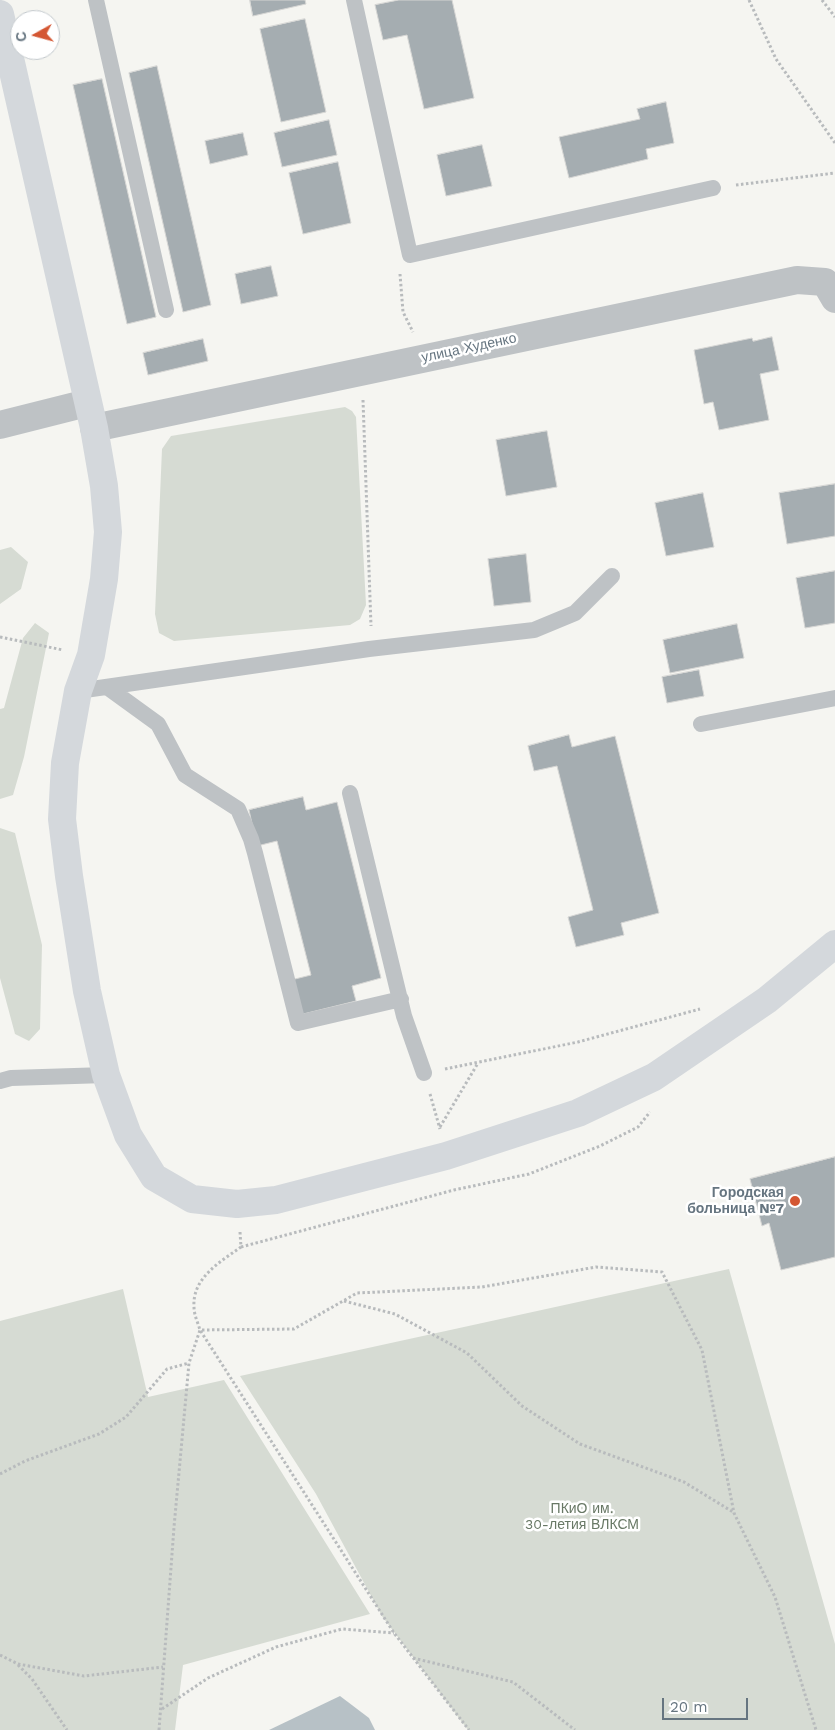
<!DOCTYPE html>
<html>
<head>
<meta charset="utf-8">
<style>
	body { margin:0 }
	#map { position:relative; width:835px; height:1730px; overflow:hidden; background:#f5f5f1; font-family:"Work Sans",sans-serif }
	canvas { display:block }
	.north { position:absolute; left:10px; top:10px; width:50px; height:50px; box-sizing:border-box; background:#fff; border:1px solid #c2c8cc; border-radius:50%; rotate:263deg; font-size:14px; font-weight:700; line-height:20px; text-align:center; color:#667580 }
	.north::after { content:''; display:block; margin:auto; width:18px; height:22px; background:#d45733; clip-path:polygon(50% 0,100% 100%,50% 72%,0 100%) }
	.scale { position:absolute; left:662px; top:1698px; width:86px; height:22px; box-sizing:border-box; border:2px solid #667580; border-top:0; padding-left:6px; font-size:15px; line-height:18px; white-space:nowrap; color:#667580; -webkit-text-stroke:4px #fff; paint-order:stroke }
</style>
</head>
<body>
<div id="map">
<canvas width="835" height="1730"></canvas>
<div class="north">С</div>
<div class="scale">20 m</div>
</div>
<script>
const ctx = document.querySelector('canvas').getContext('2d');
ctx.lineJoin = 'round';
function fill(path, color) {
  ctx.fillStyle = color;
  ctx.fill(path, 'evenodd');
}
function stroke(path, color, width, dash) {
  ctx.strokeStyle = color;
  ctx.lineWidth = width;
  ctx.lineCap = dash ? 'butt' : 'round';
  ctx.setLineDash(dash || []);
  ctx.stroke(path);
}
function label(font, color, halo, rows, align = 'center') {
  ctx.font = font + ' "Work Sans",sans-serif';
  ctx.lineWidth = 5;
  ctx.setLineDash([]);
  ctx.textBaseline = 'middle';
  ctx.strokeStyle = halo;
  ctx.fillStyle = color;
  for (const [text, x, y, turn = 0] of rows) {
    ctx.save();
    ctx.translate(x, y);
    ctx.rotate((+turn || 0) * Math.PI / 180);
    ctx.textAlign = isNaN(turn) ? turn : align;
    if (halo) ctx.strokeText(text, 0, 0);
    ctx.fillText(text, 0, 0);
    ctx.restore();
  }
}
fill(new Path2D(`
	M345 407 352 411 356 417 366 605 360 619 350 625 174 641 159 633 155 614 162 449 171 436Z
	M11 547 28 562 21 589 0 604V550Z
	M35 623 49 633 24 757 13 795 0 799V709L4 708 23 638Z
	M0 828 15 833 42 945 40 1029 29 1041 15 1034 0 978Z
	M729 1269 835 1644V1730H468L382 1616 316 1494 240 1376Z
	M123 1289 148 1397 224 1380 370 1614 183 1665 175 1730H0V1321Z`), '#d6dbd3');
fill(new Path2D(`
	M340 1696 369 1718 375 1730H269Z`), '#b7c1c6');
const building = new Path2D(`
	M250 0H305L306 4 253 16Z
	M399 0H452L474 98 424 109 407 35 383 40 375 5Z
	M305 19 326 112 281 122 260 29Z
	M157 66 211 305 183 312 129 73Z
	M102 79 156 317 127 324 73 85Z
	M666 102 674 143 646 149 648 159 569 178 559 137 640 119 637 109Z
	M329 120 337 155 282 167 274 133Z
	M243 133 248 155 210 164 205 141Z
	M482 145 492 186 446 196 437 155Z
	M338 162 351 223 303 234 289 173Z
	M271 266 278 296 241 304 235 274Z
	M772 337 779 370 760 374 769 420 719 430 713 402 704 404 694 350 752 338 753 341Z
	M203 339 208 361 148 375 143 353Z
	M547 431 557 487 506 496 496 440Z
	M835 484V536L787 544 779 493Z
	M703 493 714 547 666 556 655 503Z
	M526 554 531 602 494 606 488 559Z
	M835 571V623L805 628 796 578Z
	M737 624 744 658 670 673 663 640Z
	M699 670 704 696 667 703 662 677Z
	M569 735 572 747 615 736 659 913 621 923 624 935 576 947 568 917 593 910 557 766 534 771 528 746Z
	M303 797 306 810 337 802 381 978 352 986 356 1001 299 1015 291 980 311 975 277 841 257 846 249 810Z
	M835 1157V1257L781 1270 769 1223 762 1226 750 1179Z`);
fill(building, '#a5adb1');
stroke(building, '#d6d6d4', 1);
stroke(new Path2D(`
	M749 0 776 59 835 143
	M822 0 835 17
	M736 185 835 173
	M400 274 403 312 413 332
	M363 400 371 626
	M0 637 63 650
	M445 1069 578 1042 700 1009
	M430 1094 440 1129
	M440 1127 478 1063
	M240 1232 241 1247C220 1262 192 1278 194 1307 194 1315 198 1323 200 1330L394 1633 469 1730
	M241 1247 454 1190 529 1174 600 1146 638 1127 650 1112
	M344 1301 395 1314 467 1353 522 1406 580 1444 684 1482 733 1512
	M0 1474 25 1461 99 1434 126 1417 167 1369 189 1363
	M0 1655 18 1664 84 1676 163 1667
	M413 1658 513 1682 575 1730
	M18 1665 32 1679 67 1730
	M162 1709 208 1678 276 1647 342 1629 394 1633
	M159 1730 174 1527 189 1363 200 1330 294 1329 357 1293 482 1287 596 1267 662 1272 702 1350 734 1513 775 1597 816 1730`), '#b8bbbd', 3, [2.5, 2.5]);
stroke(new Path2D(`
	M96 0 166 310
	M354 0 410 255 713 188
	M107 687 158 724 185 775 238 809 251 839 255 853 298 1023 401 999
	M78 691 369 649 534 630 575 613 612 576
	M701 724 835 698
	M350 793 404 1016 424 1073
	M0 1081 11 1078 106 1075`), '#bec2c5', 16);
stroke(new Path2D(`
	M0 425 87 403
	M94 428 797 280 825 282 835 299`), '#bec2c5', 28);
stroke(new Path2D(`
	M0 14 94 428 104 486 108 532 104 579 91 655 78 691 65 763 62 819 69 876 87 991 106 1075 128 1135 154 1177 192 1199 237 1204 276 1200 446 1156 578 1113 654 1077 767 1000 835 944`), '#d4d8dc', 28);
for (const [x, y, r, color] of [
	[795,1201,6,"#d45733"]
]) {
  const dot = new Path2D();
  dot.arc(x, y, r, 0, 2 * Math.PI);
  ctx.fillStyle = color;
  ctx.fill(dot);
  stroke(dot, '#fff', 2);
}
label('14px', '#667580', '#fff', [
	["улица Худенко",469,348,-12]
]);
label('bold 14px', '#667580', '#fff', [
	["Городская",784,1193],
	["больница №7",784,1209]
], 'right');
label('14px', '#687865', '#fff', [
	["ПКиО им.",582,1509],
	["30-летия ВЛКСМ",582,1525]
]);
</script>
</body>
</html>
